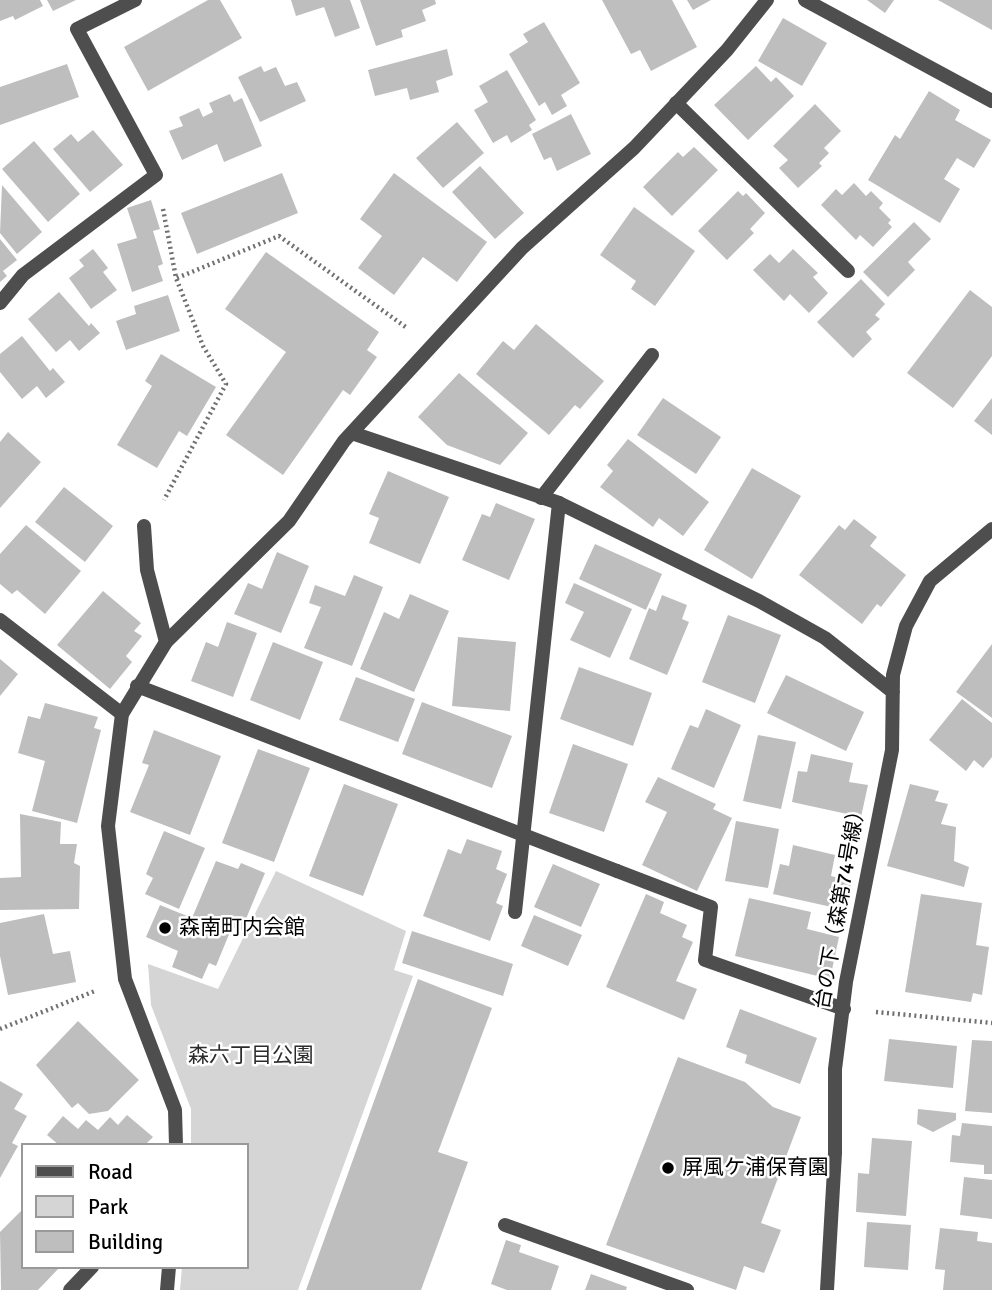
<!DOCTYPE html>
<html>
<head>
<meta charset="utf-8">
<style>
	body { margin:0 }
	#map { position:relative; width:992px; height:1290px; overflow:hidden; background:#fff; font-family:Signika,sans-serif }
	canvas { display:block }
	.legend { position:absolute; left:21px; top:1143px; width:228px; height:126px; box-sizing:border-box; background:#fff; border:2px solid #999; margin:0; padding:9px 12px; list-style:none; font-size:21px; color:#000 }
	.legend li { display:flex; align-items:center; gap:14px; height:35px }
	.legend b { width:35px; border:2px solid #999 }
</style>
</head>
<body>
<div id="map">
<canvas width="992" height="1290"></canvas>
<ul class="legend">
<li><b style="height:9px;background:#4e4e4e"></b>Road</li>
<li><b style="height:19px;background:#d5d5d5"></b>Park</li>
<li><b style="height:19px;background:#bebebe"></b>Building</li>
</ul>
</div>
<script>
const ctx = document.querySelector('canvas').getContext('2d');
ctx.lineJoin = 'round';
function fill(path, color) {
  ctx.fillStyle = color;
  ctx.fill(path, 'evenodd');
}
function stroke(path, color, width, dash) {
  ctx.strokeStyle = color;
  ctx.lineWidth = width;
  ctx.lineCap = dash ? 'butt' : 'round';
  ctx.setLineDash(dash || []);
  ctx.stroke(path);
}
function label(font, color, halo, rows, align = 'center') {
  ctx.font = font + ' Signika,"Noto Sans JP",sans-serif';
  ctx.lineWidth = 5;
  ctx.setLineDash([]);
  ctx.textBaseline = 'middle';
  ctx.strokeStyle = halo;
  ctx.fillStyle = color;
  for (const [text, x, y, turn = 0] of rows) {
    ctx.save();
    ctx.translate(x, y);
    ctx.rotate((+turn || 0) * Math.PI / 180);
    ctx.textAlign = isNaN(turn) ? turn : align;
    if (halo) ctx.strokeText(text, 0, 0);
    ctx.fillText(text, 0, 0);
    ctx.restore();
  }
}
fill(new Path2D(`
	M276 871 406 931 394 970 413 976 298 1290H180L182 1267H247V1145H191V1109L151 1005 148 964 218 989Z`), '#d5d5d5');
fill(new Path2D(`
	M0 0H40L43 6 15 20 13 16 0 21Z
	M47 0H76L53 11Z
	M208 0H220L242 38 148 91 124 47Z
	M291 0H350L360 28 335 37 324 7 296 16Z
	M360 0H435L436 4 422 10 426 21 401 30 403 37 376 46Z
	M602 0H672L697 47 651 71 640 50 631 54Z
	M687 0H711L693 10Z
	M867 0H894L885 13Z
	M938 0H992V30Z
	M783 18 827 43 802 86 758 61Z
	M544 22 580 83 561 95 567 106 552 115 545 102 539 106 509 54 528 42 523 34Z
	M447 49 453 75 436 81 439 92 410 100 407 88 375 96 368 70Z
	M67 64 79 97 0 125V87Z
	M261 66 264 72 276 67 285 86 297 82 306 101 260 122 238 77Z
	M756 66 771 82 776 77 794 96 748 140 714 105Z
	M507 70 536 120 529 125 532 130 511 143 507 135 493 143 474 110 488 102 479 86Z
	M929 91 960 110 955 120 991 140 974 168 957 158 944 179 960 189 940 223 868 180 895 135 900 139Z
	M230 94 234 102 242 98 262 146 224 162 217 144 182 160 169 131 183 126 179 117 199 108 203 117 213 112 209 103Z
	M815 104 841 131 824 148 829 153 819 163 822 166 798 188 779 168 788 160 773 146Z
	M571 114 591 154 557 171 551 157 544 160 532 134Z
	M457 122 484 153 443 188 416 158Z
	M93 130 123 165 90 192 53 149 71 134 78 142Z
	M34 141 80 194 48 222 2 169Z
	M694 147 718 170 672 216 643 187 678 152 683 157Z
	M480 166 524 213 495 239 452 192Z
	M282 173 298 213 197 254 181 213Z
	M394 173 487 242 457 282 423 257 394 295 358 268 382 236 360 219Z
	M854 183 866 196 871 191 883 203 879 208 891 220 888 223 892 227 873 247 860 235 856 240 821 205 836 189 842 195Z
	M2 185 42 232 17 254 0 233Z
	M738 191 743 196 746 193 765 213 750 229 754 233 727 260 698 231Z
	M151 200 160 229 153 231 163 264 158 266 163 281 132 292 117 244 137 238 127 208Z
	M634 207 695 251 655 306 631 289 636 281 600 255Z
	M914 222 931 239 908 262 915 270 888 297 863 272Z
	M0 239 17 260 3 271 7 276 0 282Z
	M93 249 108 268 103 272 117 290 91 309 69 278 84 266 79 260Z
	M793 249 818 273 813 277 828 293 809 313 790 294 784 301 753 270 770 254 779 263Z
	M266 252 379 332 367 350 377 357 350 395 343 390 283 475 226 435 286 352 225 309Z
	M861 279 885 304 875 315 880 319 866 332 872 339 853 358 817 322Z
	M970 290 992 307V356L953 408 907 373Z
	M59 292 89 326 91 323 100 333 79 351 70 340 56 352 28 319Z
	M168 295 180 331 126 350 116 321 136 314 134 306Z
	M536 324 604 381 580 409 575 405 549 435 476 374 503 341 514 350Z
	M22 336 50 371 53 368 65 382 46 398 37 386 22 399 0 372V354Z
	M161 354 216 387 187 436 179 431 157 468 117 445 152 386 145 381Z
	M459 373 528 433 500 465 447 445 418 417Z
	M663 398 721 437 696 474 637 435Z
	M992 398V435L974 421Z
	M8 432 41 462 0 508V442Z
	M628 439 709 502 683 536 659 518 653 527 600 487 613 471 607 465Z
	M752 468 801 496 752 579 704 550Z
	M388 471 449 497 420 564 369 543 379 518 369 514Z
	M64 487 113 526 85 562 35 522Z
	M496 503 535 519 509 580 462 560 482 514 490 517Z
	M854 519 877 537 870 546 906 575 881 607 877 604 862 624 799 575 839 525 845 530Z
	M26 525 81 571 45 614 17 590 12 594 0 584V554Z
	M595 544 662 574 646 610 579 579Z
	M277 552 309 566 281 633 234 614 248 583 262 589Z
	M354 575 383 587 352 666 304 648 321 607 309 603 315 585 345 596Z
	M574 583 632 609 610 658 570 640 584 612 565 603Z
	M103 591 141 623 134 631 142 636 126 656 132 662 110 689 57 645Z
	M410 594 449 611 414 692 360 669 384 612 399 619Z
	M662 595 687 605 682 619 689 622 667 675 629 659 649 608 656 611Z
	M728 615 781 635 755 703 702 682Z
	M227 622 257 633 233 697 191 681 206 642 218 647Z
	M458 637 516 642 510 711 452 706Z
	M273 642 323 662 300 720 250 700Z
	M992 644V718L956 692Z
	M0 659 18 674 0 696Z
	M579 667 652 693 633 746 560 719Z
	M786 675 864 712 846 751 767 713Z
	M356 677 415 699 398 742 339 720Z
	M962 699 992 723V757L983 768 974 760 966 771 929 740Z
	M422 702 512 736 492 788 402 754Z
	M45 703 98 717 94 728 101 730 77 823 32 811 45 761 18 753 28 716 40 719Z
	M706 709 741 725 714 788 671 769 690 725 698 728Z
	M154 730 221 756 190 835 130 812 149 765 142 763Z
	M758 735 796 742 781 809 743 801Z
	M573 744 628 764 604 832 549 813Z
	M258 749 310 768 274 862 222 843Z
	M811 754 853 763 849 782 868 785 861 817 792 802 798 771 807 772Z
	M658 777 716 804 713 809 732 818 697 891 642 865 667 812 645 802Z
	M344 784 398 804 363 896 309 876Z
	M910 784 939 791 935 801 948 804 941 824 956 827 954 861 969 867 964 887 887 866Z
	M20 814 61 822 60 844H77L74 863 80 866 79 909 0 910V878L21 877Z
	M736 821 779 829 768 888 725 881Z
	M164 831 205 848 179 909 145 894 153 878 146 874Z
	M467 839 502 851 496 869 507 874 496 903 503 906 490 941 423 916 448 849 461 854Z
	M793 845 835 855 831 876 852 881 845 910 773 894 780 864 789 866Z
	M216 861 238 869 241 863 265 873 241 931 232 927 216 966 209 963 202 979 172 967 178 951 146 937 160 905 192 918Z
	M553 864 600 884 581 927 534 907Z
	M646 894 664 902 660 913 687 925 682 937 693 942 676 981 697 989 684 1020 606 987Z
	M921 894 982 903 976 945 989 947 982 995 973 993 971 1002 905 992Z
	M749 898 811 912 807 929 839 937 830 979 735 956Z
	M44 914 53 954 70 951 76 982 8 995 0 956V923Z
	M534 915 582 935 568 966 521 946Z
	M412 931 513 964 503 996 402 963Z
	M418 979 492 1008 438 1152 468 1162 421 1290H306Z
	M740 1009 817 1038 800 1084 745 1063 747 1055 726 1047Z
	M78 1021 139 1080 108 1111 89 1114 78 1103 72 1108 36 1065Z
	M889 1039 957 1046 953 1088 884 1081Z
	M972 1040 992 1041V1113L965 1111Z
	M678 1057 745 1082 773 1107 801 1117 761 1223 781 1230 764 1273 744 1266 736 1290 606 1245Z
	M0 1081 23 1094 14 1109 27 1116 12 1143 18 1146 0 1178Z
	M918 1109 956 1113V1120L933 1132 917 1124Z
	M127 1115 153 1137 145 1145H59L47 1135 63 1116 78 1129 86 1120 98 1130 110 1117 118 1125Z
	M962 1123 992 1126V1174H984V1165L950 1162 952 1135 960 1136Z
	M872 1138 912 1141 906 1216 856 1212 858 1173 869 1174Z
	M964 1177 992 1180V1219L960 1215Z
	M21 1211 23 1267H60L38 1290H1L0 1232Z
	M867 1222 911 1225 908 1270 864 1267Z
	M940 1228 978 1232 977 1241 992 1243V1290H943L945 1270 935 1269Z
	M506 1240 521 1245 519 1252 559 1266 551 1290H507L491 1284Z
	M591 1274 627 1287 626 1290H585Z`), '#bebebe');
stroke(new Path2D(`
	M163 209 176 278 203 346 226 384 164 500
	M177 278 279 236 407 328
	M876 1012 992 1023
	M0 1029 95 991`), '#707070', 4.5, [2, 3.5]);
stroke(new Path2D(`
	M676 103 848 271
	M0 303 23 275 156 175 77 29 135 0
	M541 498 652 355
	M144 526 147 570 166 642
	M0 620 122 714
	M617 871 711 907 705 960 844 1009
	M515 912 559 503
	M505 1225 687 1290
	M70 1290 92 1267`), '#4e4e4e', 14);
stroke(new Path2D(`
	M805 0 992 101
	M352 433 559 503 759 601 825 638 893 692
	M137 686 617 871
	M176 1145 175 1110 125 979 108 826 122 714 166 642 289 521 344 441 522 248 634 148 727 50 767 0
	M167 1290 169 1267
	M827 1290 835 1153V1069L846 982 892 750 893 675 906 626 930 581 992 529`), '#4e4e4e', 14);
for (const [x, y, r, color] of [
	[165,928,7,"#000"],
	[668,1168,7,"#000"]
]) {
  const dot = new Path2D();
  dot.arc(x, y, r, 0, 2 * Math.PI);
  ctx.fillStyle = color;
  ctx.fill(dot);
  stroke(dot, '#fff', 2.5);
}
label('21px', '#000', '#fff', [
	["台の下（森第74号線）",841,905,-80]
]);
label('21px', '#000', '#fff', [
	["森南町内会館",179,928],
	["屏風ケ浦保育園",682,1168]
], 'left');
label('21px', '#2c2c2c', '#fff', [
	["森六丁目公園",251,1056]
]);
</script>
</body>
</html>
